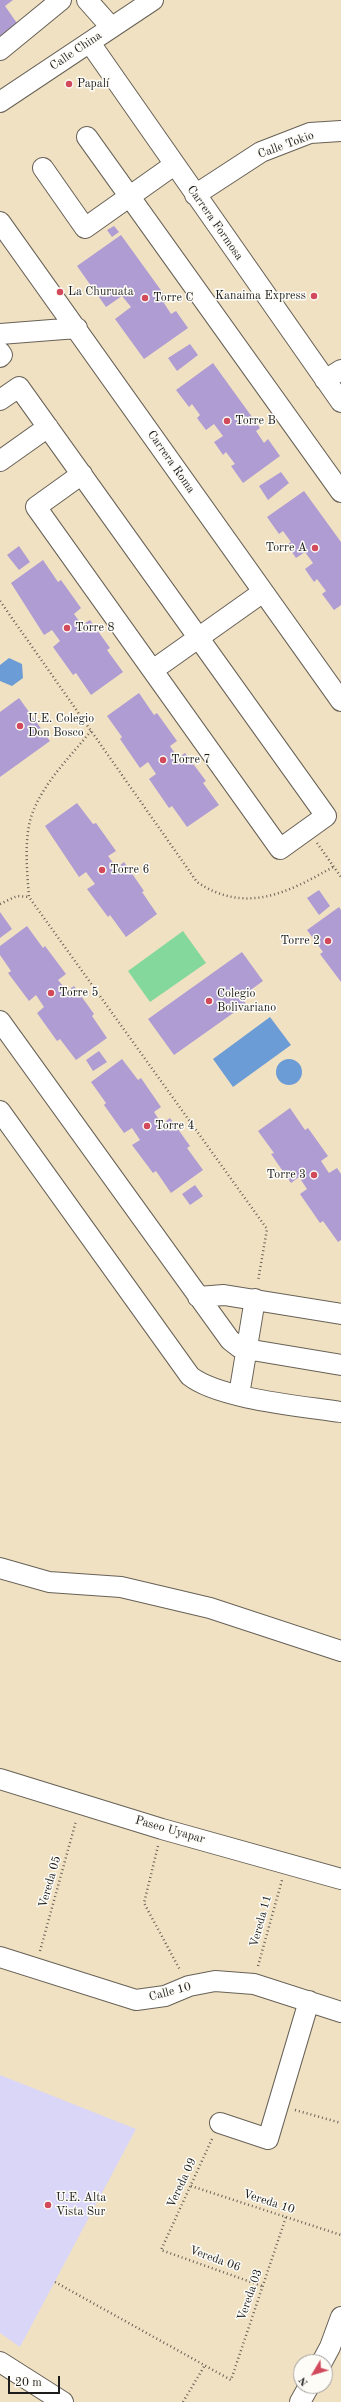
<!DOCTYPE html>
<html>
<head>
<meta charset="utf-8">
<style>
	body { margin:0 }
	#map { position:relative; width:341px; height:2402px; overflow:hidden; background:#f1e1c3; font-family:"Old Standard TT",serif }
	canvas { display:block }
	.north { position:absolute; left:293px; top:2354px; width:40px; height:40px; box-sizing:border-box; background:#fdfcf7; border:1px solid #a3a29f; border-radius:50%; rotate:232deg; font-size:11px; font-weight:700; line-height:16px; text-align:center; color:#1c1c1c }
	.north::after { content:''; display:block; margin:auto; width:14px; height:18px; background:#d1495b; clip-path:polygon(50% 0,100% 100%,50% 72%,0 100%) }
	.scale { position:absolute; left:8px; top:2376px; width:52px; height:18px; box-sizing:border-box; border:2px solid #1c1c1c; border-top:0; padding-left:5px; font-size:12px; line-height:14px; white-space:nowrap; color:#1c1c1c; -webkit-text-stroke:3px #fdfcf7; paint-order:stroke }
</style>
</head>
<body>
<div id="map">
<canvas width="341" height="2402"></canvas>
<div class="north">N</div>
<div class="scale">20 m</div>
</div>
<script>
const ctx = document.querySelector('canvas').getContext('2d');
ctx.lineJoin = 'round';
function fill(path, color) {
  ctx.fillStyle = color;
  ctx.fill(path, 'evenodd');
}
function stroke(path, color, width, dash) {
  ctx.strokeStyle = color;
  ctx.lineWidth = width;
  ctx.lineCap = dash ? 'butt' : 'round';
  ctx.setLineDash(dash || []);
  ctx.stroke(path);
}
function label(font, color, halo, rows, align = 'center') {
  ctx.font = font + ' "Old Standard TT",serif';
  ctx.lineWidth = 3;
  ctx.setLineDash([]);
  ctx.textBaseline = 'middle';
  ctx.strokeStyle = halo;
  ctx.fillStyle = color;
  for (const [text, x, y, turn = 0] of rows) {
    ctx.save();
    ctx.translate(x, y);
    ctx.rotate((+turn || 0) * Math.PI / 180);
    ctx.textAlign = isNaN(turn) ? turn : align;
    if (halo) ctx.strokeText(text, 0, 0);
    ctx.fillText(text, 0, 0);
    ctx.restore();
  }
}
fill(new Path2D(`
	M0 2075 136 2129 20 2347 0 2333Z`), '#d9d6f7');
fill(new Path2D(`
	M183 931 206 963 150 1002 128 971Z`), '#84d89b');
fill(new Path2D(`
	M9 658 22 664 23 678 12 686 0 681V665Z
	M270 1017 291 1045 233 1087 213 1059Z
	M276 1072a13 13 0 1 1 26 0a13 13 0 1 1-26 0Z`), '#6c9cd5');
fill(new Path2D(`
	M0 0H13L5 6 19 26 0 39Z
	M114 226 119 232 112 237 107 230Z
	M121 235 168 300 164 303 171 314 176 311 188 328 144 359 115 319 131 307 122 296 106 307 77 266Z
	M190 344 198 355 177 371 168 358Z
	M213 363 260 428 256 431 264 443 268 439 280 456 243 483 231 466 235 464 226 452 223 455 214 442 223 436 214 424 206 430 197 418 200 415 192 404 189 407 176 390Z
	M281 472 289 483 268 500 259 486Z
	M304 491 341 542V605L334 610 322 594 326 591 317 579 314 582 305 569 313 563 305 552 296 558 287 545 291 542 283 531 279 534 267 517Z
	M19 546 30 562 19 570 7 555Z
	M43 560 58 582 61 580 81 608 74 614 82 625 90 620 110 648 107 650 123 672 91 695 76 673 73 675 53 647 60 641 52 630 44 635 11 583Z
	M139 693 154 715 157 713 177 741 170 746 178 758 185 753 206 781 203 783 219 805 187 827 172 806 169 808 149 779 156 774 148 762 140 768 120 739 122 737 107 716Z
	M19 698 50 741 0 777V712Z
	M77 803 93 824 96 823 116 851 108 856 117 868 124 862 144 891 142 892 157 914 126 937 110 915 108 917 87 889 95 884 86 872 79 877 45 826Z
	M319 890 330 906 319 915 307 898Z
	M339 907 341 910V982L320 954 323 952 307 930Z
	M0 912 12 929 0 938Z
	M27 926 43 948 45 946 66 974 58 980 67 991 74 986 94 1014 92 1016 107 1038 76 1060 60 1039 57 1041 37 1013 44 1007 36 995 29 1001 8 973 11 971 0 955V946Z
	M242 952 263 981 241 997 246 1004 174 1055 148 1019Z
	M99 1051 107 1062 93 1071 86 1060Z
	M122 1059 138 1080 141 1078 161 1107 154 1112 162 1124 170 1118 190 1146 187 1148 203 1170 171 1193 156 1171 153 1173 132 1145 140 1140 132 1128 124 1133 104 1105 106 1103 91 1082Z
	M290 1108 305 1130 308 1128 328 1156 321 1161 329 1173 337 1168 341 1174V1240L338 1242 323 1221 320 1223 300 1194 307 1189 299 1177 291 1183 271 1154 274 1153 258 1131Z
	M195 1185 203 1196 190 1205 182 1194Z`), '#ae9cd2');
const minor = new Path2D(`
	M87 0 111 27
	M90 43 341 402
	M0 50 61 0
	M0 102 153 0
	M87 137 341 492
	M43 168 85 228 174 165
	M195 195 261 152 310 133 341 131
	M0 222 341 701
	M0 334 77 328
	M0 352 2 355 0 357
	M325 380 341 370
	M0 400 19 387 326 816 280 849 36 507 82 474
	M0 461 48 427
	M153 670 263 592
	M0 1021 230 1340 239 1347 246 1349 341 1365
	M0 1111 190 1376C219 1399 302 1406 341 1412
	M198 1297 224 1295 341 1314
	M239 1395 255 1299
	M0 1568 49 1582 121 1587 210 1608 341 1651
	M0 1779 162 1829 341 1879
	M0 1957 136 2000 165 1996 189 1986 215 1981 254 1984 341 2012
	M220 2123 268 2139 309 2001
	M0 2362 63 2402
	M322 2362 330 2347 341 2317
	M300 2402 309 2386`);
stroke(minor, '#676156', 22);
stroke(new Path2D(`
	M0 601 197 882C246 915 289 892 333 867
	M91 731C70 757 42 784 31 817 24 842 27 871 29 897L267 1229 258 1281
	M317 843 341 877
	M0 904 17 896 29 897
	M158 1846 144 1903 180 1970
	M40 1951 76 1821
	M258 1966 282 1880
	M295 2110 341 2123
	M212 2139 161 2250 262 2286
	M191 2186 341 2235
	M55 2282 231 2380 286 2217
	M183 2402 205 2365`), '#676156', 2.5, [1, 3]);
stroke(minor, '#fff', 20);
for (const [x, y, r, color] of [
	[69,84,4,"#d1495b"],
	[60,292,4,"#d1495b"],
	[314,296,4,"#d1495b"],
	[145,298,4,"#d1495b"],
	[227,421,4,"#d1495b"],
	[315,548,4,"#d1495b"],
	[67,628,4,"#d1495b"],
	[20,726,4,"#d1495b"],
	[163,760,4,"#d1495b"],
	[102,870,4,"#d1495b"],
	[328,941,4,"#d1495b"],
	[51,993,4,"#d1495b"],
	[209,1001,4,"#d1495b"],
	[147,1126,4,"#d1495b"],
	[314,1175,4,"#d1495b"],
	[48,2205,4,"#d1495b"]
]) {
  const dot = new Path2D();
  dot.arc(x, y, r, 0, 2 * Math.PI);
  ctx.fillStyle = color;
  ctx.fill(dot);
  stroke(dot, '#fdfcf7', 1.5);
}
label('12px', '#1c1c1c', '#fdfcf7', [
	["Calle China",76,51,-34],
	["Calle Tokio",286,145,-20],
	["Carrera Formosa",215,223,55],
	["Carrera Roma",171,462,55],
	["Paseo Uyapar",170,1830,16],
	["Vereda 05",50,1882,-74],
	["Vereda 11",261,1921,-75],
	["Calle 10",170,1992,-15],
	["Vereda 09",182,2183,-65],
	["Vereda 10",269,2202,18],
	["Vereda 06",215,2259,20],
	["Vereda 03",250,2295,-71]
]);
label('12px', '#1c1c1c', '#fdfcf7', [
	["Papalí",77,84],
	["La Churuata",68,292],
	["Kanaima Express",306,296,"right"],
	["Torre C",153,298],
	["Torre B",235,421],
	["Torre A",307,548,"right"],
	["Torre 8",75,628],
	["U.E. Colegio",28,719],
	["Don Bosco",28,733],
	["Torre 7",171,760],
	["Torre 6",110,870],
	["Torre 2",320,941,"right"],
	["Torre 5",59,993],
	["Colegio",217,994],
	["Bolivariano",217,1008],
	["Torre 4",155,1126],
	["Torre 3",306,1175,"right"],
	["U.E. Alta",56,2198],
	["Vista Sur",56,2212]
], 'left');
</script>
</body>
</html>
